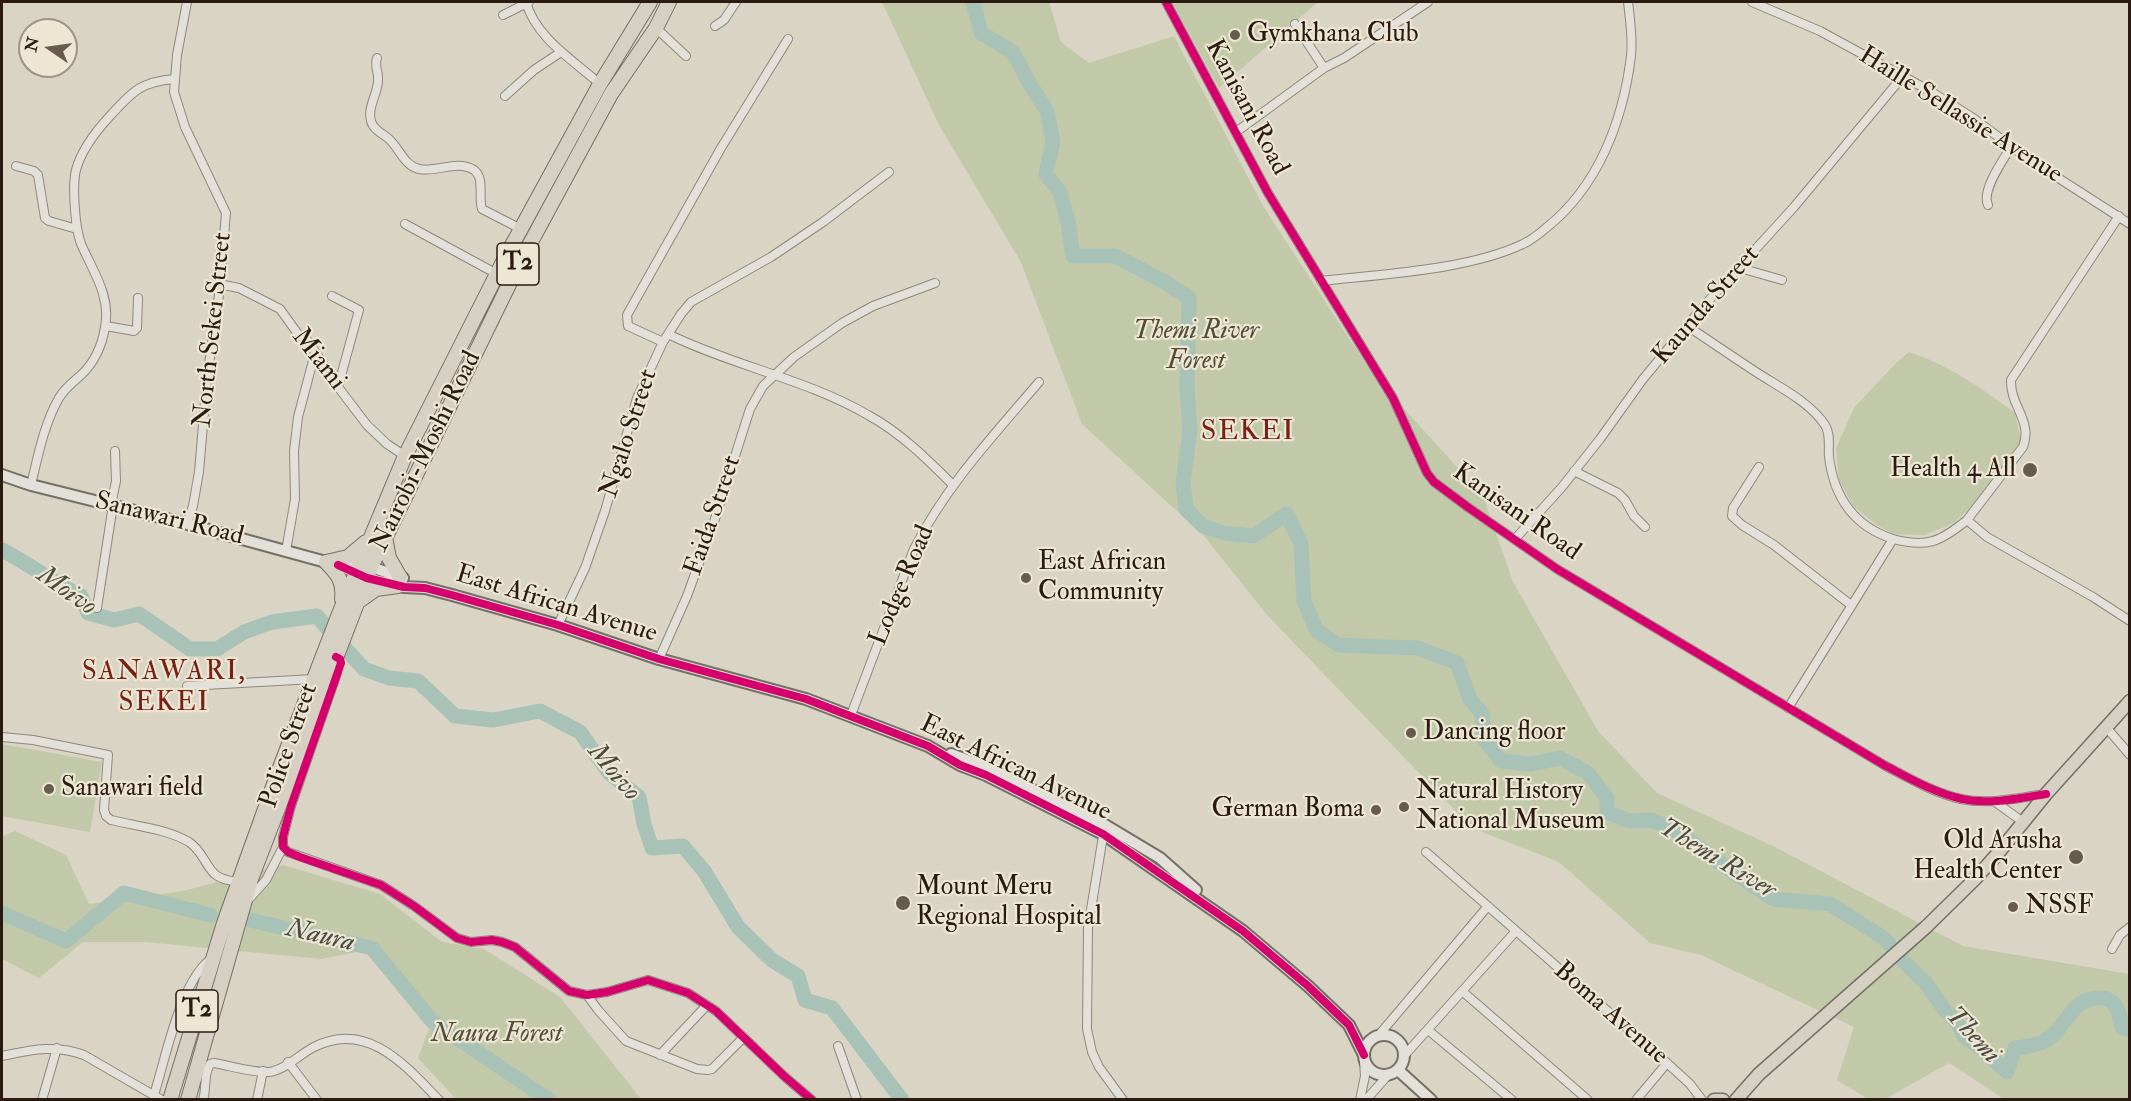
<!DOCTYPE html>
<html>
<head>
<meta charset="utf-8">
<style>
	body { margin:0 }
	#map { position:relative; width:2131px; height:1101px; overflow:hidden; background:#d9d4c4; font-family:"IM FELL Double Pica",serif }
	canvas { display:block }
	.frame { position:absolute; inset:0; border:3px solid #2a1a0f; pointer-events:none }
	.north { position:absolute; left:18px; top:18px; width:60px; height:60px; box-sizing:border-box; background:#ece6d3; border:2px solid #9e9485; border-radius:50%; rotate:283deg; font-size:16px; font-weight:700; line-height:24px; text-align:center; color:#2a1a0f }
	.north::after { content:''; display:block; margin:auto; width:21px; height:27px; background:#675b4e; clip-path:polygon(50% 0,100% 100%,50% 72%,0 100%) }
</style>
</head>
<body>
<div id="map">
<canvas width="2131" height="1101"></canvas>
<div class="frame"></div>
<div class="north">N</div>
</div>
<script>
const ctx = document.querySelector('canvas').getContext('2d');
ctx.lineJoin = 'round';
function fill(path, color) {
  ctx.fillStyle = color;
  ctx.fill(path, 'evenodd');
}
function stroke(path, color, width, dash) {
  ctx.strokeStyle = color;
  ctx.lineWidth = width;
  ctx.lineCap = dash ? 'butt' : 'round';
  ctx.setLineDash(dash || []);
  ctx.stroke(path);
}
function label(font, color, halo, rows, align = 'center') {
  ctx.font = font + ' "IM FELL Double Pica",serif';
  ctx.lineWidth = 4.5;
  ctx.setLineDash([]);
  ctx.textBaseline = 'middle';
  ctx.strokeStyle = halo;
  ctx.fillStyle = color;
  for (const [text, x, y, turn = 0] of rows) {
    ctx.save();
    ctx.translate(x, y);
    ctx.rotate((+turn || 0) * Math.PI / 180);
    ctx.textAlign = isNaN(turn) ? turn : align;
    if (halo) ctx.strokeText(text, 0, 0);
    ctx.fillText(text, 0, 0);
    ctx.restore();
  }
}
fill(new Path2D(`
	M882 2H1049L1061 42 1089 63 1174 36 1263 206 1371 372 1483 496 1513 582 1598 731 1657 793 1775 847 1963 946 2129 974V1099H2004L1949 1063 1885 1099H1868L1837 1080 1854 1027 1701 955 1650 943 1559 862 1472 828 1267 615 1204 536 1082 424 1021 262 939 125Z
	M1172 2H1318L1219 88Z
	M1909 352C1947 364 1983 389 2015 413L2021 441 1978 500 1954 523 1925 535 1894 534 1877 525 1853 506 1839 480 1836 448 1854 408 1896 363Z
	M2 744 102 762 90 832 2 816Z
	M15 831 66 855 89 904 183 891 283 865 380 894 442 942 484 949 560 997 641 1099H456L418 1058 432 1021 372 949 321 959 145 942H83L39 978 2 959V837Z`), '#c2c9a9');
stroke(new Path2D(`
	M973 2 981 33 1013 52 1028 81 1047 111 1053 141 1046 174 1060 193 1068 222 1073 256H1115L1165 282 1189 298 1187 390 1190 430 1183 482 1186 509 1203 526 1224 533 1253 536 1287 514 1301 544 1304 601 1317 631 1339 645 1418 648 1457 663 1470 699 1482 714 1484 739 1501 761 1531 764 1560 758 1588 773 1607 798V812L1629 821 1652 820 1679 832 1721 864 1773 899 1830 904 1884 938 1907 965 1926 983 1944 1009 1958 1024 1964 1036 1983 1050 2007 1072 2015 1048C2024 1047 2035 1046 2043 1042 2066 1031 2070 997 2100 998 2117 998 2120 1014 2122 1028L2126 1029 2130 1023
	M2 550C29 564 53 582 81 596L88 613 114 620 139 614 190 649H217L244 632 272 622 317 616 328 629
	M345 648 364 669 389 678 418 681 455 716 493 720 540 711 580 732 609 773 639 797 644 824 652 848 683 846 704 871 738 927 772 960 798 976 805 1000 832 1008 902 1100
	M2 913 66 941 124 893 210 915
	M250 920 372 948 432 1021 549 1100`), '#a9c2b7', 15);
const street = new Path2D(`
	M526 2C536 38 573 60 600 84
	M1166 2 1268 193 1393 398 1427 473 1434 482 1469 508 1557 569 1884 765C1909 778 1934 793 1961 799 1989 805 2018 798 2045 794
	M1752 2 1820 31 1930 91 1973 118 2024 156 2130 224
	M503 15 529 2
	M1295 24 1324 68
	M715 26 724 20 736 2
	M656 28 686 56
	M377 58C374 67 379 72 378 80 378 94 367 107 371 121 373 130 384 134 390 140 400 150 405 166 419 169 437 173 457 159 474 170 485 178 478 198 482 209L521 229
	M505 96 534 70 561 52
	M1236 132 1324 68 1344 58 1428 2
	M16 166 34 171 38 175 45 218 49 221 77 229
	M1988 205C1981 191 2003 160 2011 147
	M405 224 497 274
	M1740 268 1782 280
	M1321 281C1383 274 1468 270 1523 244 1532 240 1539 234 1546 228 1598 187 1623 121 1631 56 1633 39 1630 19 1628 2
	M219 284 239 288 280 309 298 334 309 342 338 387 367 425 387 444 405 456
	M332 296 359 310 338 387
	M106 326 134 331 137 328 138 298
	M1687 326C1710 341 1733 357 1756 372 1779 387 1810 402 1825 425 1831 434 1828 447 1829 457 1834 497 1853 526 1893 539
	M668 334C733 366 806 379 868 415 901 433 927 459 953 485
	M663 342 628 326 627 315 721 148 788 39
	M1759 467 1733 508 1732 516 1742 525 1774 545 1851 605
	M1574 471 1618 493 1625 500 1634 516 1645 527
	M31 485C38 456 44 424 59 398 64 389 73 382 81 375 95 362 102 346 105 327 111 297 94 273 82 246 75 231 72 186 76 170 81 151 97 130 110 116 132 92 140 82 174 79
	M111 505 116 481 115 451
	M1967 520 1987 537 2093 597 2130 621
	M187 524 193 506 199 472 207 378 219 295 226 213 185 127 174 92 177 55 187 2
	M1515 539 1562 487 1600 439 1643 379 1701 309 1794 207 1903 76
	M286 551 295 499 294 451 298 417 315 353
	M97 608 113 505
	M558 625 585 568 605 511 637 398 663 342 681 314 691 302 771 257 823 222 889 172
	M659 659 687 596 714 522 750 409 763 386 794 357 842 323 873 306 935 283
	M337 673 291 806 283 837V847L288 852 381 885 414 906 457 938 471 942 492 940 502 942 515 947 569 991 587 995 607 992 648 980 688 993 716 1011 784 1076 812 1100
	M187 686 314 679
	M1788 708 1893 539C1927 548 1940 542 1967 520L2023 447C2033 421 2010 406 2011 380L2119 216
	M851 715 914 549C946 486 993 436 1039 382
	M2106 727 2130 755
	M2 737 33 740 108 755 104 810 106 816 111 820C136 826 167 829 189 842 203 851 206 868 216 875 222 880 231 881 238 882
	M1994 801 2023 822
	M1104 830 1088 928 1087 1029 1092 1052 1099 1067 1123 1100
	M1426 852 1667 1063 1690 1084 1702 1100
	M249 899 266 880 283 847
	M2112 949 2120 935 2130 927
	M1462 991 1588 1100
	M587 995 598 1010 626 1041 697 1069 708 1070 712 1069 743 1038
	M1428 1030 1512 1100
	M1378 1036 1488 906
	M838 1046 857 1100
	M660 1055 707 1005
	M2 1056C31 1050 55 1044 84 1055L162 1100
	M1403 1057 1516 931
	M288 1062 317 1100
	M154 1095C166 1057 180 981 212 958
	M42 1100 57 1048
	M203 1100C207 1088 203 1075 210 1064L214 1063C231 1066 252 1073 269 1072 285 1070 300 1054 314 1047 367 1020 405 1065 439 1100
	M257 1100 263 1071
	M1360 1100 1365 1076 1364 1061
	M1366 1100 1388 1075
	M1636 1100 1667 1063`);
const secondary = new Path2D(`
	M2 475 31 485 187 524 326 562 338 565 360 563 403 578
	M338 565 367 578 404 587 425 588 452 595 558 625 659 659 806 699 928 746 960 765 986 775 1103 834 1243 931 1308 986 1349 1025 1364 1055
	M951 754 990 769 1105 825 1160 858 1196 890
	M1364 1055a20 20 0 1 1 40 0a20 20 0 1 1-40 0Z
	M1398 1070 1431 1100`);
const primary = new Path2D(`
	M1714 1100H1723
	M1736 1100 1759 1074 1926 927 1976 878 1999 852 2046 794 2130 701`);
const highway = new Path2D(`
	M385 537 389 558 400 577
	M326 562C338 574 344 582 342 599
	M326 562 348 557 366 542
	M359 601 376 589 398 586
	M170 1100 224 923 279 770 339 614 405 456 505 258 600 84 650 2
	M188 1100 251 879 371 567 518 266 611 94 656 28 669 2`);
stroke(street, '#8d887e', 10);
stroke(secondary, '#746f65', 14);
stroke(primary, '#746f65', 15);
stroke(highway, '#746f65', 16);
stroke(street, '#e2e0d8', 8);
stroke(secondary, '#e2e0d8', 10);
stroke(primary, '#d6d0c3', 12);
stroke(highway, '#d6d0c3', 14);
stroke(new Path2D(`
	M1166 2 1268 193 1393 398 1427 473 1434 482 1469 508 1557 569 1884 765C1909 778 1934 793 1962 799 1989 805 2019 798 2046 794
	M338 565 367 578 404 587 425 588 452 595 558 625 659 659 806 699 928 746 960 765 986 775 1103 834 1243 931 1308 986 1349 1025 1364 1055
	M336 657 340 659 341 663 291 806 283 837V847L288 852 300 857 381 885 414 906 457 938 471 942 492 940 502 942 515 947 569 991 587 995 607 992 648 980 688 993 716 1011 784 1076 812 1100`), '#d6006c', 8);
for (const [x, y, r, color] of [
	[1235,35,6,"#675b4e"],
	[2030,470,8,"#675b4e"],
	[1026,578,6,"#675b4e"],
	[1411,733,6,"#675b4e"],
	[49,789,6,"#675b4e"],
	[1404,807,6,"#675b4e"],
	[1376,810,6,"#675b4e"],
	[2076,857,8,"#675b4e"],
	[903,903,8,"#675b4e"],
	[2013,907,6,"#675b4e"]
]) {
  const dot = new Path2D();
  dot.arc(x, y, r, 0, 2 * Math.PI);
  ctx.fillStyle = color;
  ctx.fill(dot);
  stroke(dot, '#ece6d3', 2);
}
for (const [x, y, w] of [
	[518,264,42],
	[197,1011,42]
]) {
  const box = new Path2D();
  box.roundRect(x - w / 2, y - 21, w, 42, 4.5);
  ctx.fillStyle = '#ece6d3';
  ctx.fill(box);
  stroke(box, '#2a1a0f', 1.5);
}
label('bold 24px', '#2a1a0f', null, [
	["T2",518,264],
	["T2",197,1011]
]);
label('26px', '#2a1a0f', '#ece6d3', [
	["Gymkhana Club",1247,35],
	["Health 4 All",2016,470,"right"],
	["East African",1038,563],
	["Community",1038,593],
	["Dancing floor",1423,733],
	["Sanawari field",61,789],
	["Natural History",1416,792],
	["National Museum",1416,822],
	["German Boma",1364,810,"right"],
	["Old Arusha",2062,842,"right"],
	["Health Center",2062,872,"right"],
	["Mount Meru",916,888],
	["Regional Hospital",916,918],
	["NSSF",2025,907]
], 'left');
label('26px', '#2a1a0f', '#ece6d3', [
	["Kanisani Road",1246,108,62],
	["Haille Sellassie Avenue",1960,116,32],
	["Kaunda Street",1707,306,-49],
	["North Sekei Street",214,330,-84],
	["Miami",318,360,52],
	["Ngalo Street",630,434,-72],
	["Nairobi-Moshi Road",427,452,-64],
	["Kanisani Road",1516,513,35],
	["Faida Street",714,516,-71],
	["Sanawari Road",169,520,14],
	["Lodge Road",903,586,-67],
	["East African Avenue",556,605,17],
	["Police Street",290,746,-71],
	["East African Avenue",1015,769,26],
	["Boma Avenue",1610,1014,41]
]);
label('italic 26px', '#524c37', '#ece6d3', [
	["Themi River",1196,332],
	["Forest",1196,362],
	["Naura Forest",497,1035]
]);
label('italic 27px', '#4a4a40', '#ece6d3', [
	["Moivo",66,592,35],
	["Moivo",613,773,50],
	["Themi River",1717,860,31],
	["Naura",320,937,13],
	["Themi",1972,1036,47]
]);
ctx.letterSpacing = '1.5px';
label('27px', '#7a1f14', '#ece6d3', [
	["SANAWARI,",164,673],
	["SEKEI",164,704]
]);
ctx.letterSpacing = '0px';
ctx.letterSpacing = '1.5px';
label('28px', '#7a1f14', '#ece6d3', [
	["SEKEI",1248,433]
]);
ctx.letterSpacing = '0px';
</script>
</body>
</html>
